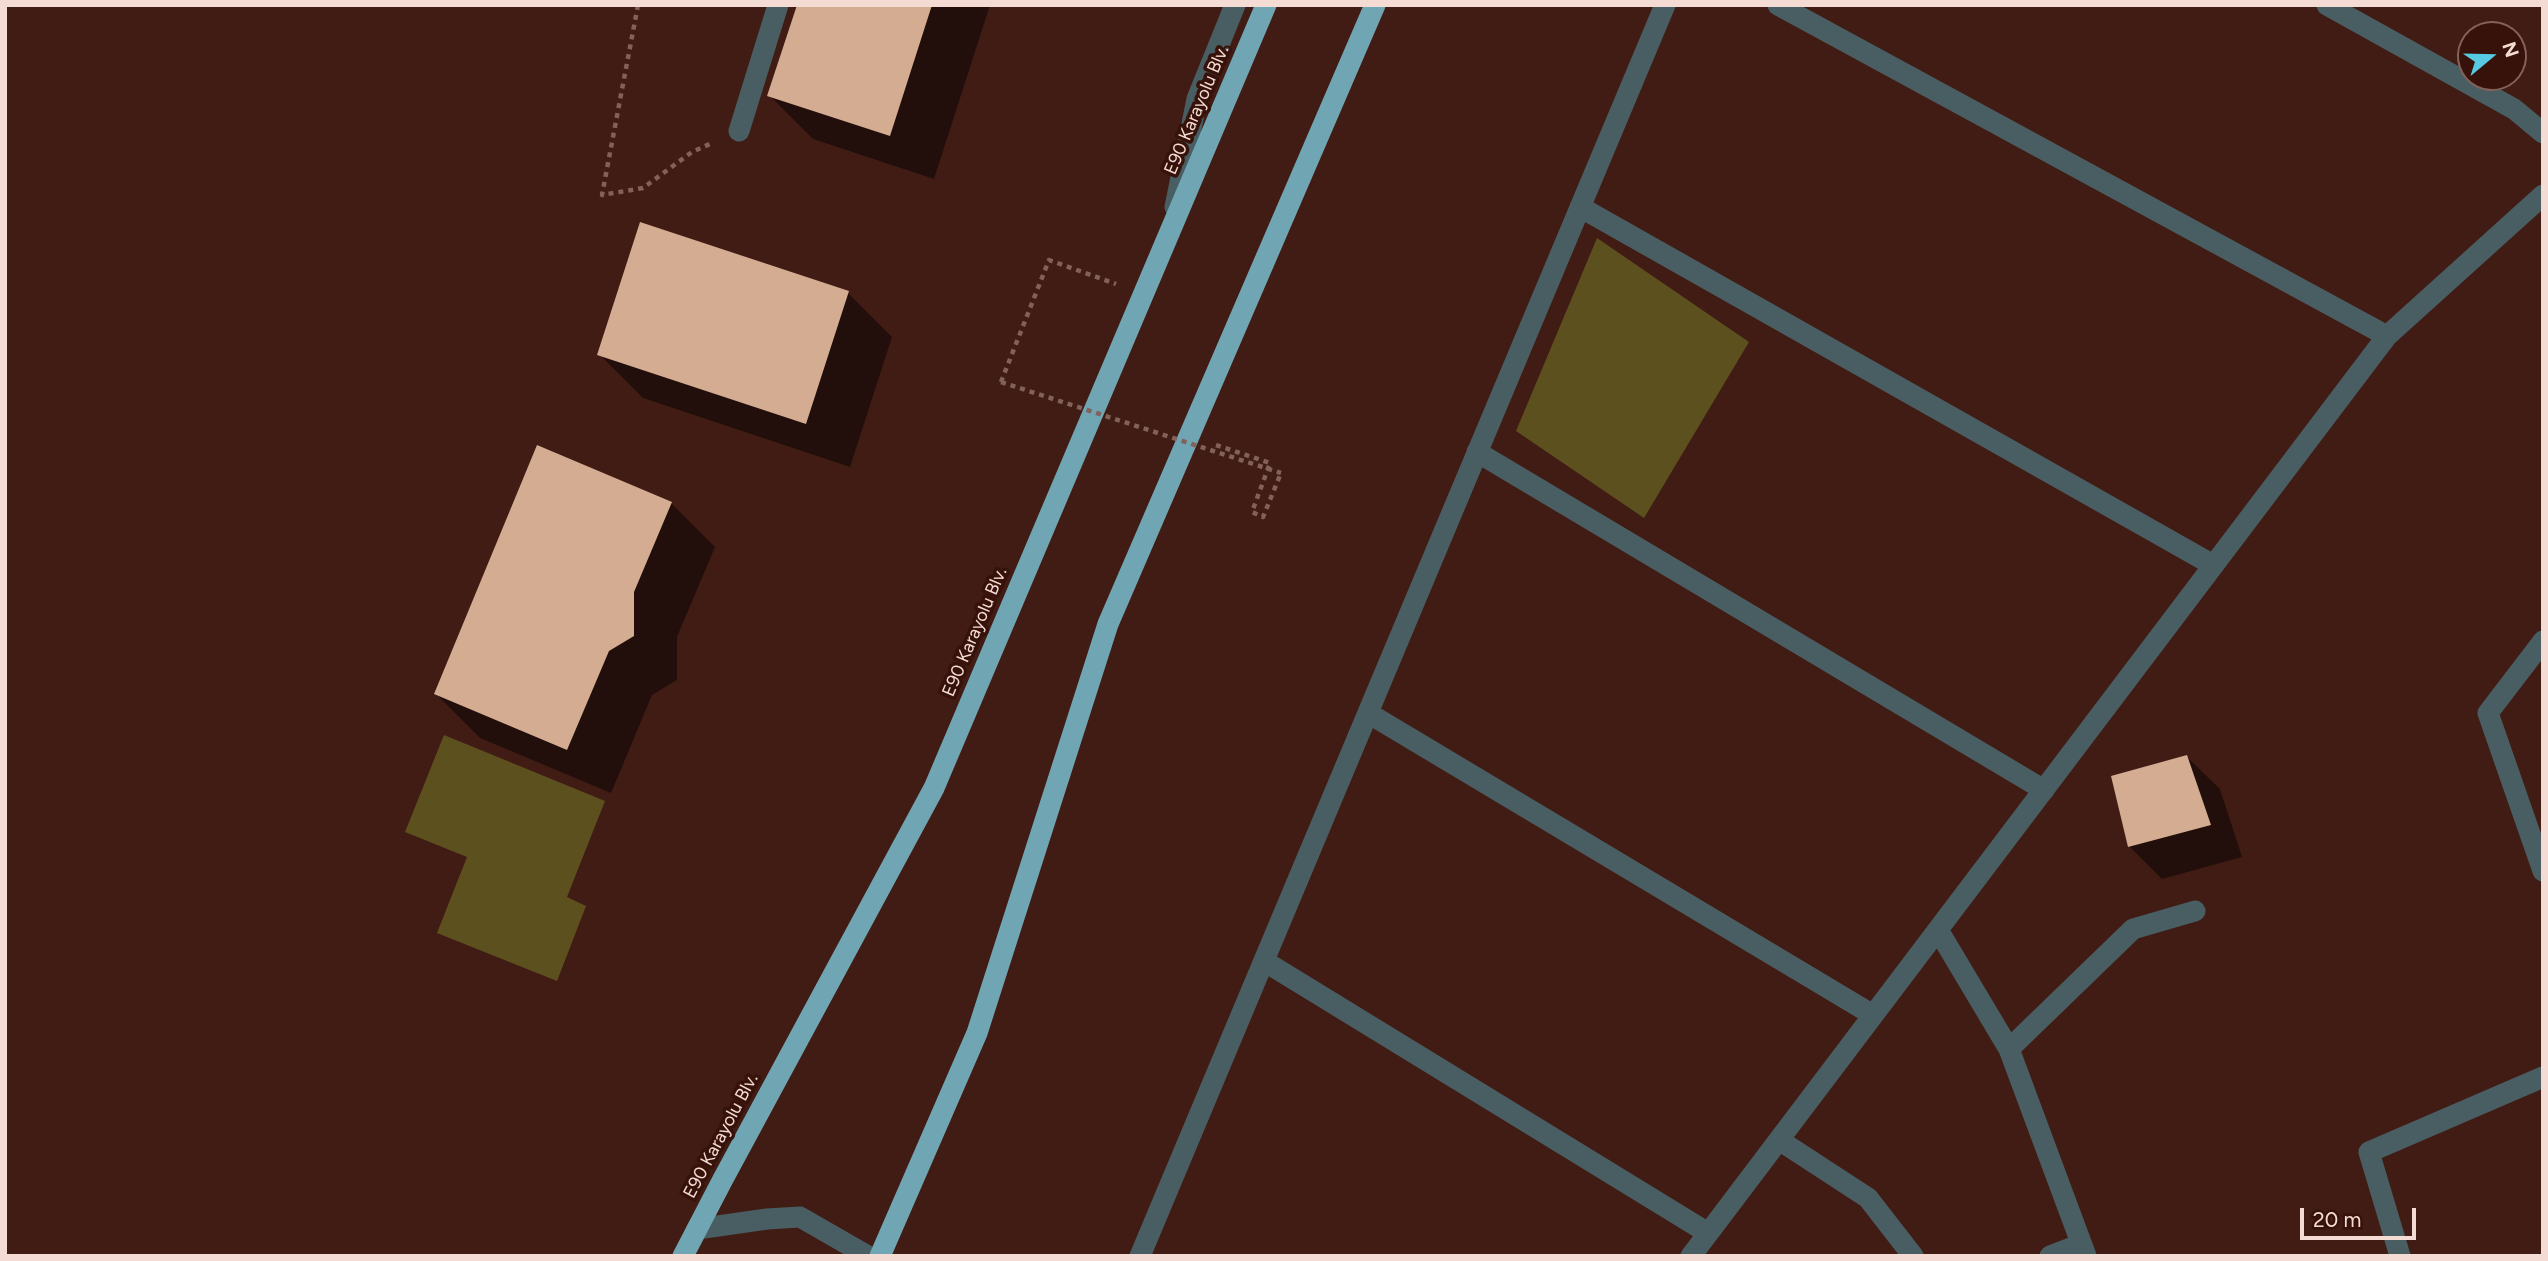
<!DOCTYPE html>
<html>
<head>
<meta charset="utf-8">
<style>
	body { margin:0 }
	#map { position:relative; width:2548px; height:1261px; overflow:hidden; background:#411c14; font-family:Figtree,sans-serif }
	canvas { display:block }
	.frame { position:absolute; inset:0; border:7px solid #f4dbd4; pointer-events:none }
	.north { position:absolute; left:2457px; top:21px; width:70px; height:70px; box-sizing:border-box; background:#36120a; border:2px solid #82625b; border-radius:50%; rotate:71deg; font-size:19px; font-weight:700; line-height:28px; text-align:center; color:#f4dbd4 }
	.north::after { content:''; display:block; margin:auto; width:24px; height:32px; background:#57c9e2; clip-path:polygon(50% 0,100% 100%,50% 72%,0 100%) }
	.scale { position:absolute; left:2300px; top:1208px; width:116px; height:32px; box-sizing:border-box; border:4px solid #f4dbd4; border-top:0; padding-left:9px; font-size:21px; line-height:24px; white-space:nowrap; color:#f4dbd4; -webkit-text-stroke:5px #36120a; paint-order:stroke }
</style>
</head>
<body>
<div id="map">
<canvas width="2548" height="1261"></canvas>
<div class="frame"></div>
<div class="north">N</div>
<div class="scale">20 m</div>
</div>
<script>
const ctx = document.querySelector('canvas').getContext('2d');
ctx.lineJoin = 'round';
function fill(path, color) {
  ctx.fillStyle = color;
  ctx.fill(path, 'evenodd');
}
function stroke(path, color, width, dash) {
  ctx.strokeStyle = color;
  ctx.lineWidth = width;
  ctx.lineCap = dash ? 'butt' : 'round';
  ctx.setLineDash(dash || []);
  ctx.stroke(path);
}
function label(font, color, halo, rows, align = 'center') {
  ctx.font = font + ' Figtree,sans-serif';
  ctx.lineWidth = 7;
  ctx.setLineDash([]);
  ctx.textBaseline = 'middle';
  ctx.strokeStyle = halo;
  ctx.fillStyle = color;
  for (const [text, x, y, turn = 0] of rows) {
    ctx.save();
    ctx.translate(x, y);
    ctx.rotate((+turn || 0) * Math.PI / 180);
    ctx.textAlign = isNaN(turn) ? turn : align;
    if (halo) ctx.strokeText(text, 0, 0);
    ctx.fillText(text, 0, 0);
    ctx.restore();
  }
}
fill(new Path2D(`
	M1597 238 1749 342 1644 518 1516 431Z
	M444 735 605 801 567 897 586 906 557 981 437 933 467 857 405 832Z`), '#5d501f');
fill(new Path2D(`
	M798 5H990L934 179 813 139 769 95Z
	M641 224 848 293 892 337 850 467 643 398 599 354Z
	M671 503 715 547 677 637V680L652 695 611 793 480 738 436 694Z
	M2187 757 2220 789 2242 857 2162 879 2129 846Z`), '#0007');
fill(new Path2D(`
	M797 5H932L890 136 767 96Z
	M640 222 849 291 806 424 597 355Z
	M537 445 672 502 634 592V636L609 651 567 750 434 694Z
	M2187 755 2211 825 2128 847 2111 776Z`), '#d4ac92');
stroke(new Path2D(`
	M638 5 602 195 643 188 692 152 712 143
	M1001 382 1049 260 1116 284
	M1216 445 1270 463 1252 512 1263 517 1281 473`), '#816159', 4.5, [5, 5]);
stroke(new Path2D(`
	M1778 5 2387 336
	M2327 5 2514 109 2543 133
	M739 131 778 5
	M1175 207 1197 99 1235 5
	M1580 207 2213 565
	M1477 452 2044 790
	M2543 641 2488 713 2543 871
	M1368 713 1873 1015
	M1938 930 2009 1049 2086 1256
	M1264 961 1708 1233
	M2009 1049 2133 929 2195 911
	M1779 1140 1868 1198 1913 1256
	M697 1229 767 1219 800 1217 868 1256
	M1140 1256 1665 5
	M1691 1256 2387 336 2543 195
	M2050 1256 2081 1244
	M2400 1256 2369 1152 2543 1077`), '#495e63', 21);
stroke(new Path2D(`
	M683 1256 722 1181 934 788 1266 5
	M880 1256 977 1033 1108 624 1375 5`), '#70a6b3', 21);
stroke(new Path2D(`
	M1001 382 1281 473`), '#816159', 4.5, [5, 5]);
label('18px', '#f4dbd4', '#36120a', [
	["E90 Karayolu Blv.",1197,110,-67],
	["E90 Karayolu Blv.",975,632,-67],
	["E90 Karayolu Blv.",721,1136,-62]
]);
</script>
</body>
</html>
